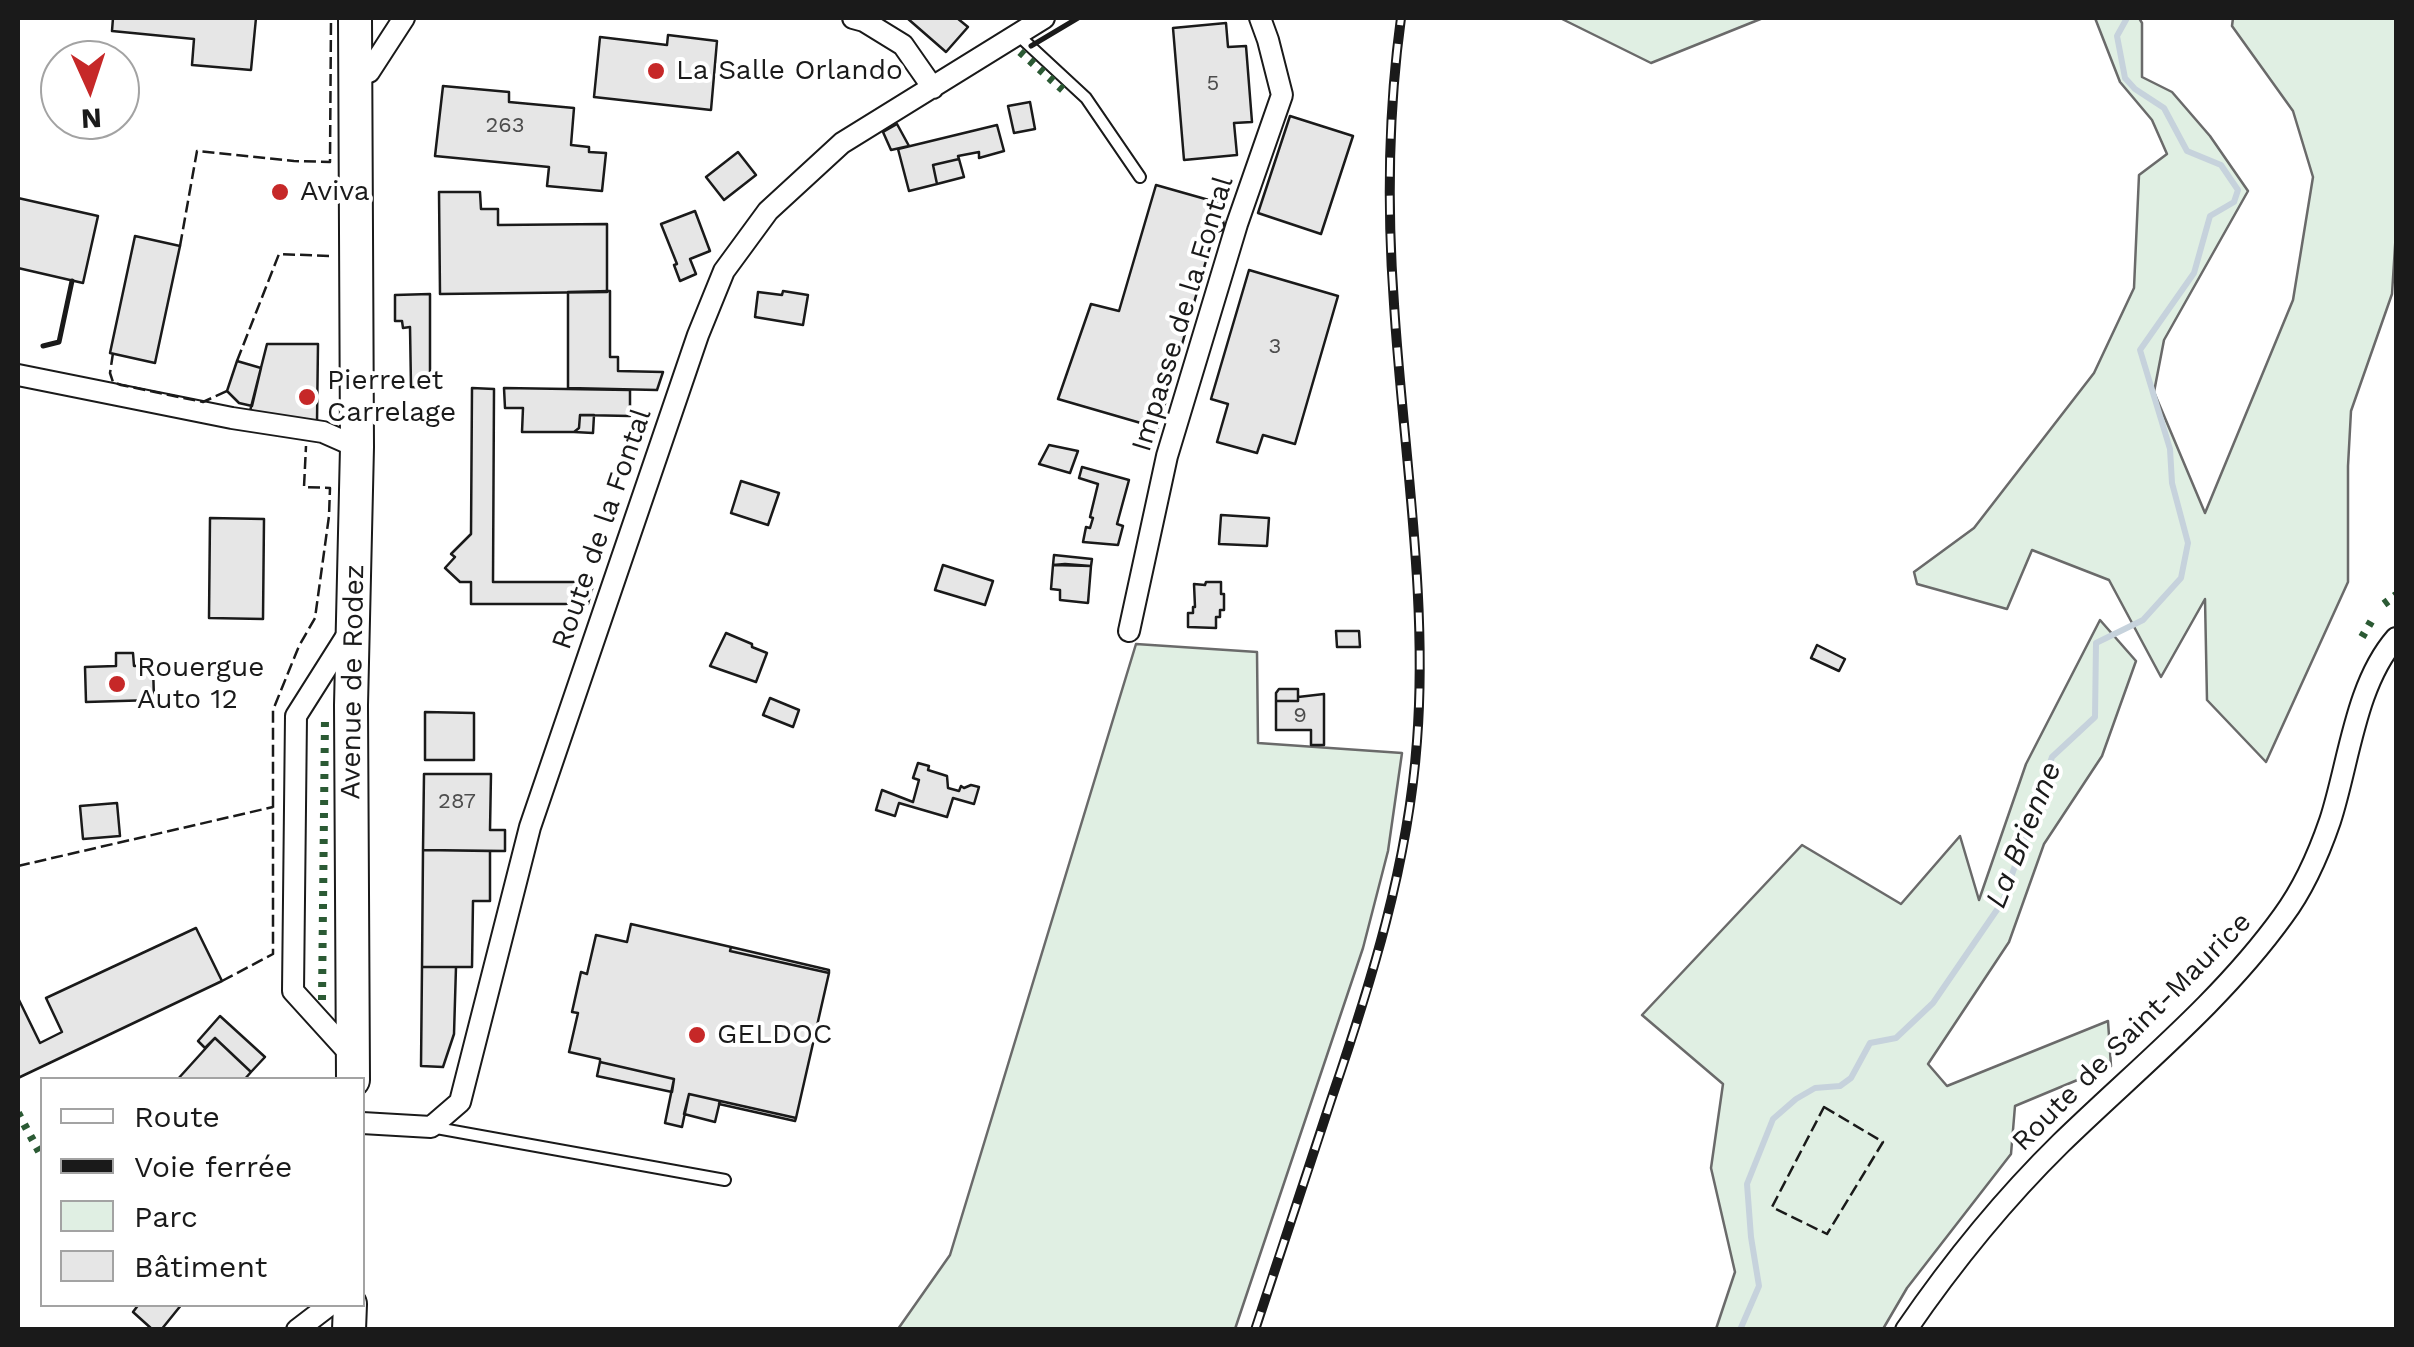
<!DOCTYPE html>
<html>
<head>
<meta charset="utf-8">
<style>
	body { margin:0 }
	#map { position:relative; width:2414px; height:1347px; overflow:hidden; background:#fff; font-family:"Work Sans",sans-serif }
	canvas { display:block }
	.frame { position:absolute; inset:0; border:20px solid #1a1a1a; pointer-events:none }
	.legend { position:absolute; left:40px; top:1077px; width:325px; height:230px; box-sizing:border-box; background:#fff; border:2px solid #a3a3a3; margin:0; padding:12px 18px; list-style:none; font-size:30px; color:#1a1a1a }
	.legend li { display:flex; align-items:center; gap:20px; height:50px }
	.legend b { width:50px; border:2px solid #a3a3a3 }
	.north { position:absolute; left:40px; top:40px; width:100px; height:100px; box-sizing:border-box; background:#fff; border:2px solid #a3a3a3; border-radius:50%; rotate:177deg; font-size:28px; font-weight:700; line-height:40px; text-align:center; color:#1a1a1a }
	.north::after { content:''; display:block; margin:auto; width:35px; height:45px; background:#c62828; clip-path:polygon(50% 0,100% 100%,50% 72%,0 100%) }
</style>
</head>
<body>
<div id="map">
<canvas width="2414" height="1347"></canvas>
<div class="frame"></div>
<ul class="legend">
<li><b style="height:12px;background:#fff"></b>Route</li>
<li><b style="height:12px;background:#1a1a1a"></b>Voie ferrée</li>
<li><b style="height:28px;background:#e0efe3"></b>Parc</li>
<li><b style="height:28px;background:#e6e6e6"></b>Bâtiment</li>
</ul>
<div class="north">N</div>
</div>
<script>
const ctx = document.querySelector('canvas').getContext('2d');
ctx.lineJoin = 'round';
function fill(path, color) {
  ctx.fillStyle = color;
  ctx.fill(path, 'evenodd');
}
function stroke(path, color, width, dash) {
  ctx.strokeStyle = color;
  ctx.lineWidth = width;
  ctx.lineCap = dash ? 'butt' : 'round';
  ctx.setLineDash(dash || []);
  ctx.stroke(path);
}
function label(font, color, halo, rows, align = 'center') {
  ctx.font = font + ' "Work Sans",sans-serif';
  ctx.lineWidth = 8;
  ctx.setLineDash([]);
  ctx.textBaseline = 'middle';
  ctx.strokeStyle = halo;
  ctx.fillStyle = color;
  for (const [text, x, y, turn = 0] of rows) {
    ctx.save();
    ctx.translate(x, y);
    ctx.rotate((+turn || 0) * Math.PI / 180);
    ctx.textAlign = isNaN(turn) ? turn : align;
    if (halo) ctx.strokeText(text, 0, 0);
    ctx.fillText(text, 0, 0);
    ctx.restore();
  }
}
const green = new Path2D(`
	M1560 18H1763L1651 63Z
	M2095 18H2139L2142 23V77L2172 92 2210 136 2248 191 2164 340 2154 392 2205 513 2293 300 2313 177 2293 111 2232 26 2233 18H2396V231L2392 294 2351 411 2348 466V582L2266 762 2207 700 2205 599 2161 677 2109 580 2032 550 2007 609 1917 584 1914 572 1974 528 2094 373 2134 288 2139 175 2167 154 2152 120 2120 82Z
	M2100 620 2136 661 2102 756 2044 844 2009 942 1928 1064 1947 1086 2108 1021 2111 1066 2015 1106 2011 1154 1907 1288 1883 1329H1716L1735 1272 1711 1168 1723 1084 1642 1015 1802 845 1901 904 1960 836 1979 900 2026 764Z
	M1136 644 1257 652 1258 743 1402 753 1388 851 1363 948 1235 1329H898L950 1255Z`);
fill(green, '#e0efe3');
stroke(green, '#6a6a6a', 2.5);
stroke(new Path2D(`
	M1740 1330 1759 1286 1751 1237 1747 1184 1773 1119 1796 1099 1815 1088 1840 1086 1851 1078 1870 1043 1896 1038 1933 1003 2003 901 2052 757 2095 717 2096 643 2143 620 2181 578 2188 543 2172 483 2170 449 2140 350 2194 273 2210 216 2234 202 2238 190 2221 165 2187 151 2164 108 2135 89 2125 78 2117 36 2127 18`), '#c6d2dc', 6);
const building = new Path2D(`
	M113 18H256L251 70 192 65 194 39 112 31Z
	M907 18H957L968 27 946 52Z
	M1226 23 1228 47 1246 46 1252 122 1234 123 1237 155 1184 160 1173 28Z
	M668 35 717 41 711 110 594 97 600 37 667 45Z
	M443 86 509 92V102L574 108 571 145 589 147V152L606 153 602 191 547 186 549 167 435 156Z
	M1030 102 1035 129 1014 133 1008 106Z
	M1290 116 1353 136 1321 234 1258 213Z
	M897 124 909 146 891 150 883 132Z
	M997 125 1004 151 979 158V152L958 156 959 159 933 165 937 184 909 191 898 149Z
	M738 152 756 175 724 200 706 177Z
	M959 159 964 177 937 184 933 165Z
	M1156 185 1223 204 1221 212 1225 229 1214 233 1158 428 1058 399 1091 304 1119 311Z
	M439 192H480L481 209H498V225L607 224V292L440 294Z
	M18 198 98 216 83 283 18 268Z
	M695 211 710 251 690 259 696 274 680 281 674 265 677 264 661 224Z
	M135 236 180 246 155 363 110 353Z
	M1249 270 1338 296 1295 444 1263 435 1257 453 1217 442 1228 404 1211 399Z
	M610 291V357H618V371L663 372 657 390 568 388V292Z
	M783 291 808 295 803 325 755 317 758 292 782 295Z
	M430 294V388L411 387 410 327 403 328 402 321H395V295Z
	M267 344H318L317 422 249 415Z
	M237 361 261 368 252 406 239 403 227 391Z
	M472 388 494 389 493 582H594L588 604H471V582H460L445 568 455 557 451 554 471 534Z
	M504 388 630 390V416L580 415 579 428 574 432H522L523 408H505Z
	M580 415H594L593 433 574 432 579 428Z
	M1049 445 1078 451 1070 473 1039 464Z
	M1082 467 1129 480 1117 524 1123 526 1118 545 1083 542 1086 527 1090 528 1093 518 1090 517 1098 484 1079 478Z
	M741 481 779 493 768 525 731 513Z
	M1221 515 1269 518 1267 546 1219 544Z
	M210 518 264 519 263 619 209 618Z
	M1054 555 1092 559 1091 566 1053 565Z
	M1065 564 1091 566 1088 603 1060 600V590L1051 589 1053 565Z
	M943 565 993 581 985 605 935 590Z
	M1206 582H1221V594H1224V610H1220V617H1216V628L1188 627V613H1193V607H1195L1194 584 1205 585Z
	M1336 631H1359L1360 647H1337Z
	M726 633 752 644V647L767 653 756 682 710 666Z
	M1817 645 1845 659 1839 671 1811 658Z
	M116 653H133L134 666 153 665 154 700 86 702 85 667 116 666Z
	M1279 689H1298V701H1276V693Z
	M1324 694V745H1311V730H1276V701H1298V697Z
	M770 698 799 710 793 727 763 715Z
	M425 712 474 713V760H425Z
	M918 763 929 766 928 770 947 776 948 788 959 791 961 786 964 788 971 785 979 787 974 804 953 798 947 817 899 803 895 816 876 810 882 790 913 802 919 780 913 778Z
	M424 774H491L490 830H505V851L423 850Z
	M117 803 120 836 83 839 80 806Z
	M423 850 490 851V901H473L472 967H422Z
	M631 924 731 947 730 951 829 973 796 1118 689 1094 682 1127 665 1123 674 1079 600 1062V1059L569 1052 578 1013 572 1012 581 972 587 974 596 935 627 942Z
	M196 928 222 981 18 1078V998L40 1043 62 1032 46 998Z
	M731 947 829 970V973L730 951Z
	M422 967H456L454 1034 443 1067 421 1066Z
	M220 1016 265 1057 251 1072 215 1038 205 1048 198 1041Z
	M215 1038 251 1072 244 1080H177Z
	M600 1062 674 1079 672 1092 597 1076Z
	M689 1094 720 1101 715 1122 684 1114Z
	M720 1101 796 1118 795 1121 719 1104Z
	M139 1304H182L161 1330H153L133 1312Z`);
fill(building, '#e6e6e6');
stroke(building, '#1a1a1a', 2.5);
const service = new Path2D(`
	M1018 35 1086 98 1140 177
	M431 1127 725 1180`);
const minor = new Path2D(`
	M853 18 864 21 903 45 933 88
	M369 72 404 18
	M18 375 232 418 323 432 357 447
	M351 629 296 716 293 991 352 1056
	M1129 631 1167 456 1237 224 1282 95 1268 40 1260 18
	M362 1123 431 1127 460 1102 530 827 698 335 724 271 768 211 842 143 1044 18
	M297 1330 331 1304
	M1906 1330C1952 1263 2003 1200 2061 1143 2136 1070 2221 1002 2283 916 2303 889 2319 853 2330 821 2349 763 2355 685 2396 638`);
const primary = new Path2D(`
	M353 1080 351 705 357 447 355 18
	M349 1330 350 1304`);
stroke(service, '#1a1a1a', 14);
stroke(minor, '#1a1a1a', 24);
stroke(primary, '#1a1a1a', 36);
stroke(service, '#fff', 10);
stroke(minor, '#fff', 20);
stroke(primary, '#fff', 32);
const rail = new Path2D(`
	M1255 1330C1280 1253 1306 1177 1331 1100 1371 983 1408 865 1417 741 1428 595 1403 449 1394 304 1387 208 1388 113 1401 18`);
stroke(rail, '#1a1a1a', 10);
stroke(rail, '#fff', 6, [19]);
stroke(new Path2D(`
	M1020 52 1063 90
	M2384 604 2396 595
	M2362 637 2375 615
	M322 1000 325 719
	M18 1113 42 1157`), '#2b5a34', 8, [5, 8]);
stroke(new Path2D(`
	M180 246 197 151 294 161 330 162 331 18
	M113 353 110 373 113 382 121 385 203 402 227 391
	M237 361 279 254 330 256
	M18 866 273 807
	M222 981 273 954V710L299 646 315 618 329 516 330 488 304 487 306 446
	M1824 1107 1883 1142 1827 1234 1772 1207Z`), '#1a1a1a', 2.5, [12, 5]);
stroke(new Path2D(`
	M1031 46 1078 18
	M43 346 59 342 72 281`), '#1a1a1a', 5);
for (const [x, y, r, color] of [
	[656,71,10,"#c62828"],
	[280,192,10,"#c62828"],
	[307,397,10,"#c62828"],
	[117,684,10,"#c62828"],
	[697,1035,10,"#c62828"]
]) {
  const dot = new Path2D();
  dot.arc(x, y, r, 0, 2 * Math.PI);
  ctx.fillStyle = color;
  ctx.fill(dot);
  stroke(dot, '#fff', 4);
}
label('22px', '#4d4d4d', null, [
	["5",1213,84],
	["263",505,126],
	["3",1275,347],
	["9",1300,716],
	["287",457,802]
]);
label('28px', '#1a1a1a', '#fff', [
	["La Salle Orlando",676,71],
	["Aviva",300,192],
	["Pierre et",327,381],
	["Carrelage",327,413],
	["Rouergue",137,668],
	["Auto 12",137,700],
	["GELDOC",717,1035]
], 'left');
label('28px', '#1a1a1a', '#fff', [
	["Impasse de la Fontal",1183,314,-73],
	["Route de la Fontal",602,529,-71],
	["Avenue de Rodez",353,682,-89],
	["Route de Saint-Maurice",2132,1032,-45]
]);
label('italic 30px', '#1a1a1a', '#fff', [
	["La Brienne",2024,835,-68]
]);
</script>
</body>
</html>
